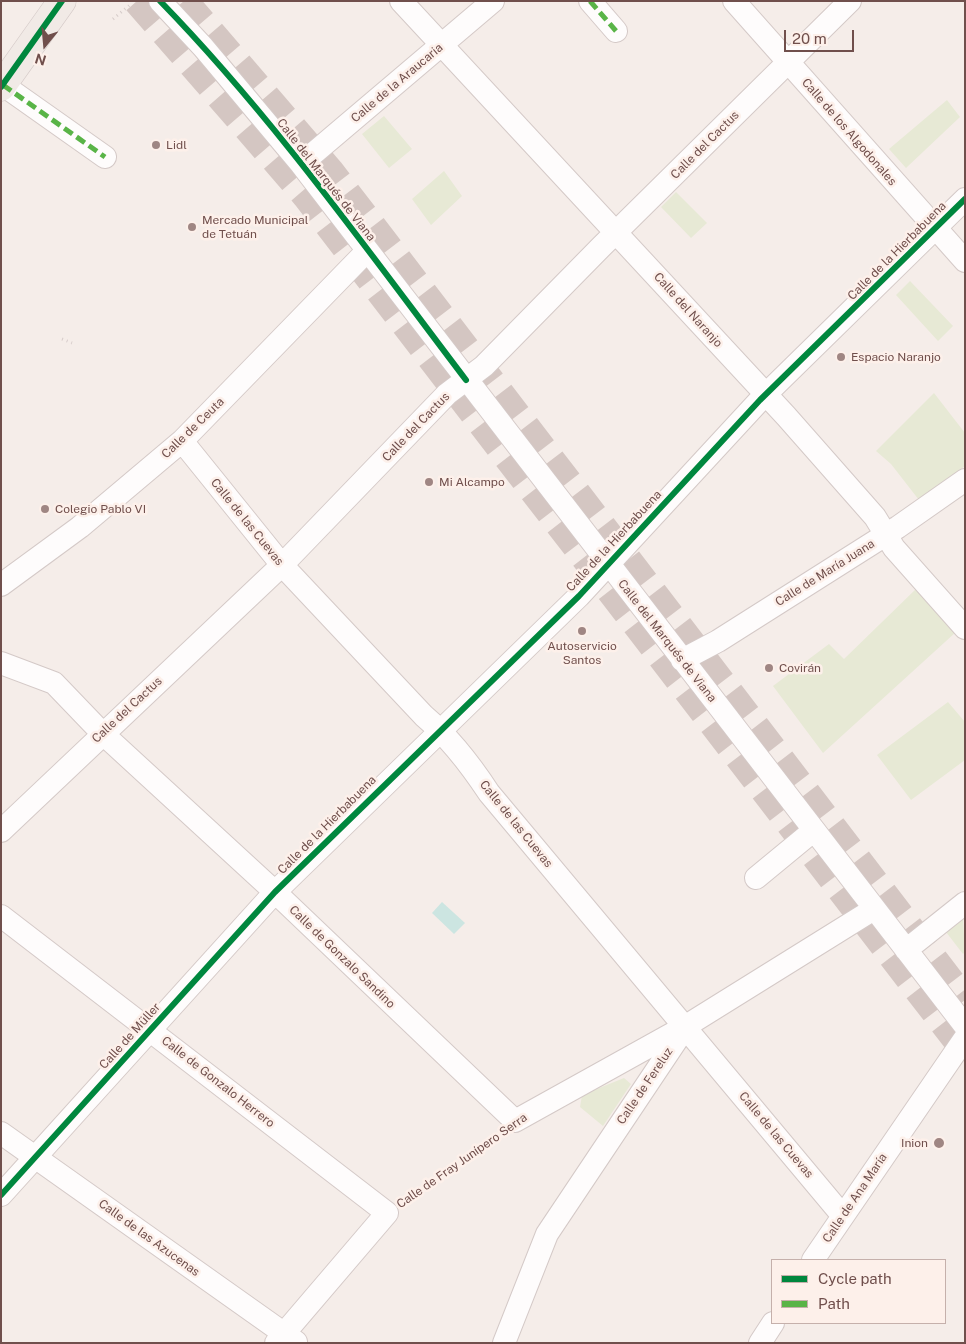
<!DOCTYPE html>
<html>
<head>
<meta charset="utf-8">
<style>
	body { margin:0 }
	#map { position:relative; width:966px; height:1344px; overflow:hidden; background:#f5ede9; font-family:"Public Sans",sans-serif }
	canvas { display:block }
	.frame { position:absolute; inset:0; border:2px solid #704f4c; pointer-events:none }
	.legend { position:absolute; left:771px; top:1259px; width:175px; height:65px; box-sizing:border-box; background:#fdf0ea; border:1px solid #c5b0ab; margin:0; padding:6px 9px; list-style:none; font-size:15px; color:#704f4c }
	.legend li { display:flex; align-items:center; gap:10px; height:25px }
	.legend b { width:25px; border:1px solid #c5b0ab }
	.north { position:absolute; left:20px; top:20px; width:50px; height:50px; -webkit-text-stroke:4px #fdf0ea; paint-order:stroke; rotate:197deg; font-size:14px; font-weight:700; line-height:20px; text-align:center; color:#704f4c }
	.north::after { content:''; display:block; margin:auto; width:18px; height:22px; background:#704f4c; clip-path:polygon(50% 0,100% 100%,50% 72%,0 100%) }
	.scale { position:absolute; left:784px; top:30px; width:70px; height:22px; box-sizing:border-box; border:2px solid #704f4c; border-top:0; padding-left:6px; font-size:15px; line-height:18px; white-space:nowrap; color:#704f4c; -webkit-text-stroke:4px #fdf0ea; paint-order:stroke }
</style>
</head>
<body>
<div id="map">
<canvas width="966" height="1344"></canvas>
<div class="frame"></div>
<ul class="legend">
<li><b style="height:6px;background:#00873e"></b>Cycle path</li>
<li><b style="height:6px;background:#59b447"></b>Path</li>
</ul>
<div class="north">N</div>
<div class="scale">20 m</div>
</div>
<script>
const ctx = document.querySelector('canvas').getContext('2d');
ctx.lineJoin = 'round';
function fill(path, color) {
  ctx.fillStyle = color;
  ctx.fill(path, 'evenodd');
}
function stroke(path, color, width, dash) {
  ctx.strokeStyle = color;
  ctx.lineWidth = width;
  ctx.lineCap = dash ? 'butt' : 'round';
  ctx.setLineDash(dash || []);
  ctx.stroke(path);
}
function label(font, color, halo, rows, align = 'center') {
  ctx.font = font + ' "Public Sans",sans-serif';
  ctx.lineWidth = 5;
  ctx.setLineDash([]);
  ctx.textBaseline = 'middle';
  ctx.strokeStyle = halo;
  ctx.fillStyle = color;
  for (const [text, x, y, turn = 0] of rows) {
    ctx.save();
    ctx.translate(x, y);
    ctx.rotate((+turn || 0) * Math.PI / 180);
    ctx.textAlign = isNaN(turn) ? turn : align;
    if (halo) ctx.strokeText(text, 0, 0);
    ctx.fillText(text, 0, 0);
    ctx.restore();
  }
}
fill(new Path2D(`
	M947 100 960 117 906 168 889 149Z
	M384 116 412 149 389 168 362 134Z
	M444 171 462 196 431 225 412 199Z
	M676 192 707 223 691 238 661 207Z
	M910 281 953 326 938 341 896 295Z
	M934 393 965 433V466L919 500 891 464 876 451Z
	M917 588 956 632 823 753 773 686 829 644 844 659Z
	M948 702 965 722V760L911 800 877 755Z
	M963 918 965 952 963 954 946 932Z
	M624 1078 631 1084 603 1126 580 1107 582 1095Z`), '#e7e9d5');
fill(new Path2D(`
	M442 902 465 923 454 934 432 913Z`), '#cce5e1');
stroke(new Path2D(`
	M137 1 306 196 965 1051
	M184 1 330 171 965 1000`), '#d4c6c2', 28, [28, 14]);
const minor = new Path2D(`
	M160 1 203 47 301 164 965 1026
	M401 1 786 416 875 517 894 548 965 628
	M590 1 616 31
	M734 1 965 261
	M3 85 105 157
	M301 164 493 1
	M182 441 282 565 424 716C450 738 470 764 489 793L842 1215
	M1 585 80 527 182 441 367 251
	M682 660 718 641 898 527 965 480
	M1 663 54 683 102 733 275 892 515 1121 686 1026
	M1 831 282 565 447 394 484 366 601 247 850 1
	M756 878 813 831
	M1 916 387 1213 276 1343
	M906 950 965 903
	M1 1133 296 1342
	M1 1195 275 892 579 596 760 400 965 199
	M813 1260 965 1038
	M504 1343 547 1234 686 1026 874 909
	M760 1343 773 1323`);
const major = new Path2D(`
	M1 87 62 1`);
stroke(minor, '#d4c9c7', 24);
stroke(major, '#d3c8c6', 29);
stroke(new Path2D(`
	M113 19 131 4
	M62 339 72 343
	M404 1201 496 1134`), '#d6ccca', 3, [1, 4]);
stroke(minor, '#fefcfc', 22);
stroke(major, '#f1eae6', 28);
stroke(new Path2D(`
	M590 1 616 31
	M3 85 105 157`), '#59b447', 5, [10, 5]);
stroke(new Path2D(`
	M160 1C273 117 368 251 466 380
	M1 87 62 1
	M1 1195 275 892 579 596 760 400 965 199`), '#00873e', 6);
for (const [x, y, r, color] of [
	[156,145,5,"#9f8683"],
	[192,227,5,"#9f8683"],
	[841,357,5,"#9f8683"],
	[429,482,5,"#9f8683"],
	[45,509,5,"#9f8683"],
	[582,631,5,"#9f8683"],
	[769,668,5,"#9f8683"],
	[939,1143,6,"#9f8683"]
]) {
  const dot = new Path2D();
  dot.arc(x, y, r, 0, 2 * Math.PI);
  ctx.fillStyle = color;
  ctx.fill(dot);
  stroke(dot, '#fdf0ea', 2);
}
label('12px', '#704f4c', '#fdf0ea', [
	["Calle de la Araucaria",397,83,-40],
	["Calle de los Algodonales",849,132,49],
	["Calle del Cactus",705,145,-45],
	["Calle del Marqués de Viana",326,180,52],
	["Calle de la Hierbabuena",897,251,-45],
	["Calle del Naranjo",688,310,48],
	["Calle del Cactus",416,427,-46],
	["Calle de Ceuta",193,428,-44],
	["Calle de las Cuevas",247,522,51],
	["Calle de la Hierbabuena",614,541,-47],
	["Calle de María Juana",825,573,-32],
	["Calle del Marqués de Viana",667,641,52],
	["Calle del Cactus",127,710,-43],
	["Calle de las Cuevas",516,824,51],
	["Calle de la Hierbabuena",327,825,-45],
	["Calle de Gonzalo Sandino",342,957,44],
	["Calle de Müller",130,1036,-48],
	["Calle de Gonzalo Herrero",218,1082,38],
	["Calle de Fereluz",645,1086,-56],
	["Calle de las Cuevas",776,1135,50],
	["Calle de Fray Junípero Serra",462,1161,-35],
	["Calle de Ana María",855,1198,-56],
	["Calle de las Azucenas",149,1238,36]
]);
label('12px', '#704f4c', '#fdf0ea', [
	["Lidl",166,145],
	["Mercado Municipal",202,220],
	["de Tetuán",202,234],
	["Espacio Naranjo",851,357],
	["Mi Alcampo",439,482],
	["Colegio Pablo VI",55,509],
	["Autoservicio",582,646,"center"],
	["Santos",582,660,"center"],
	["Covirán",779,668],
	["Inion",928,1143,"right"]
], 'left');
</script>
</body>
</html>
